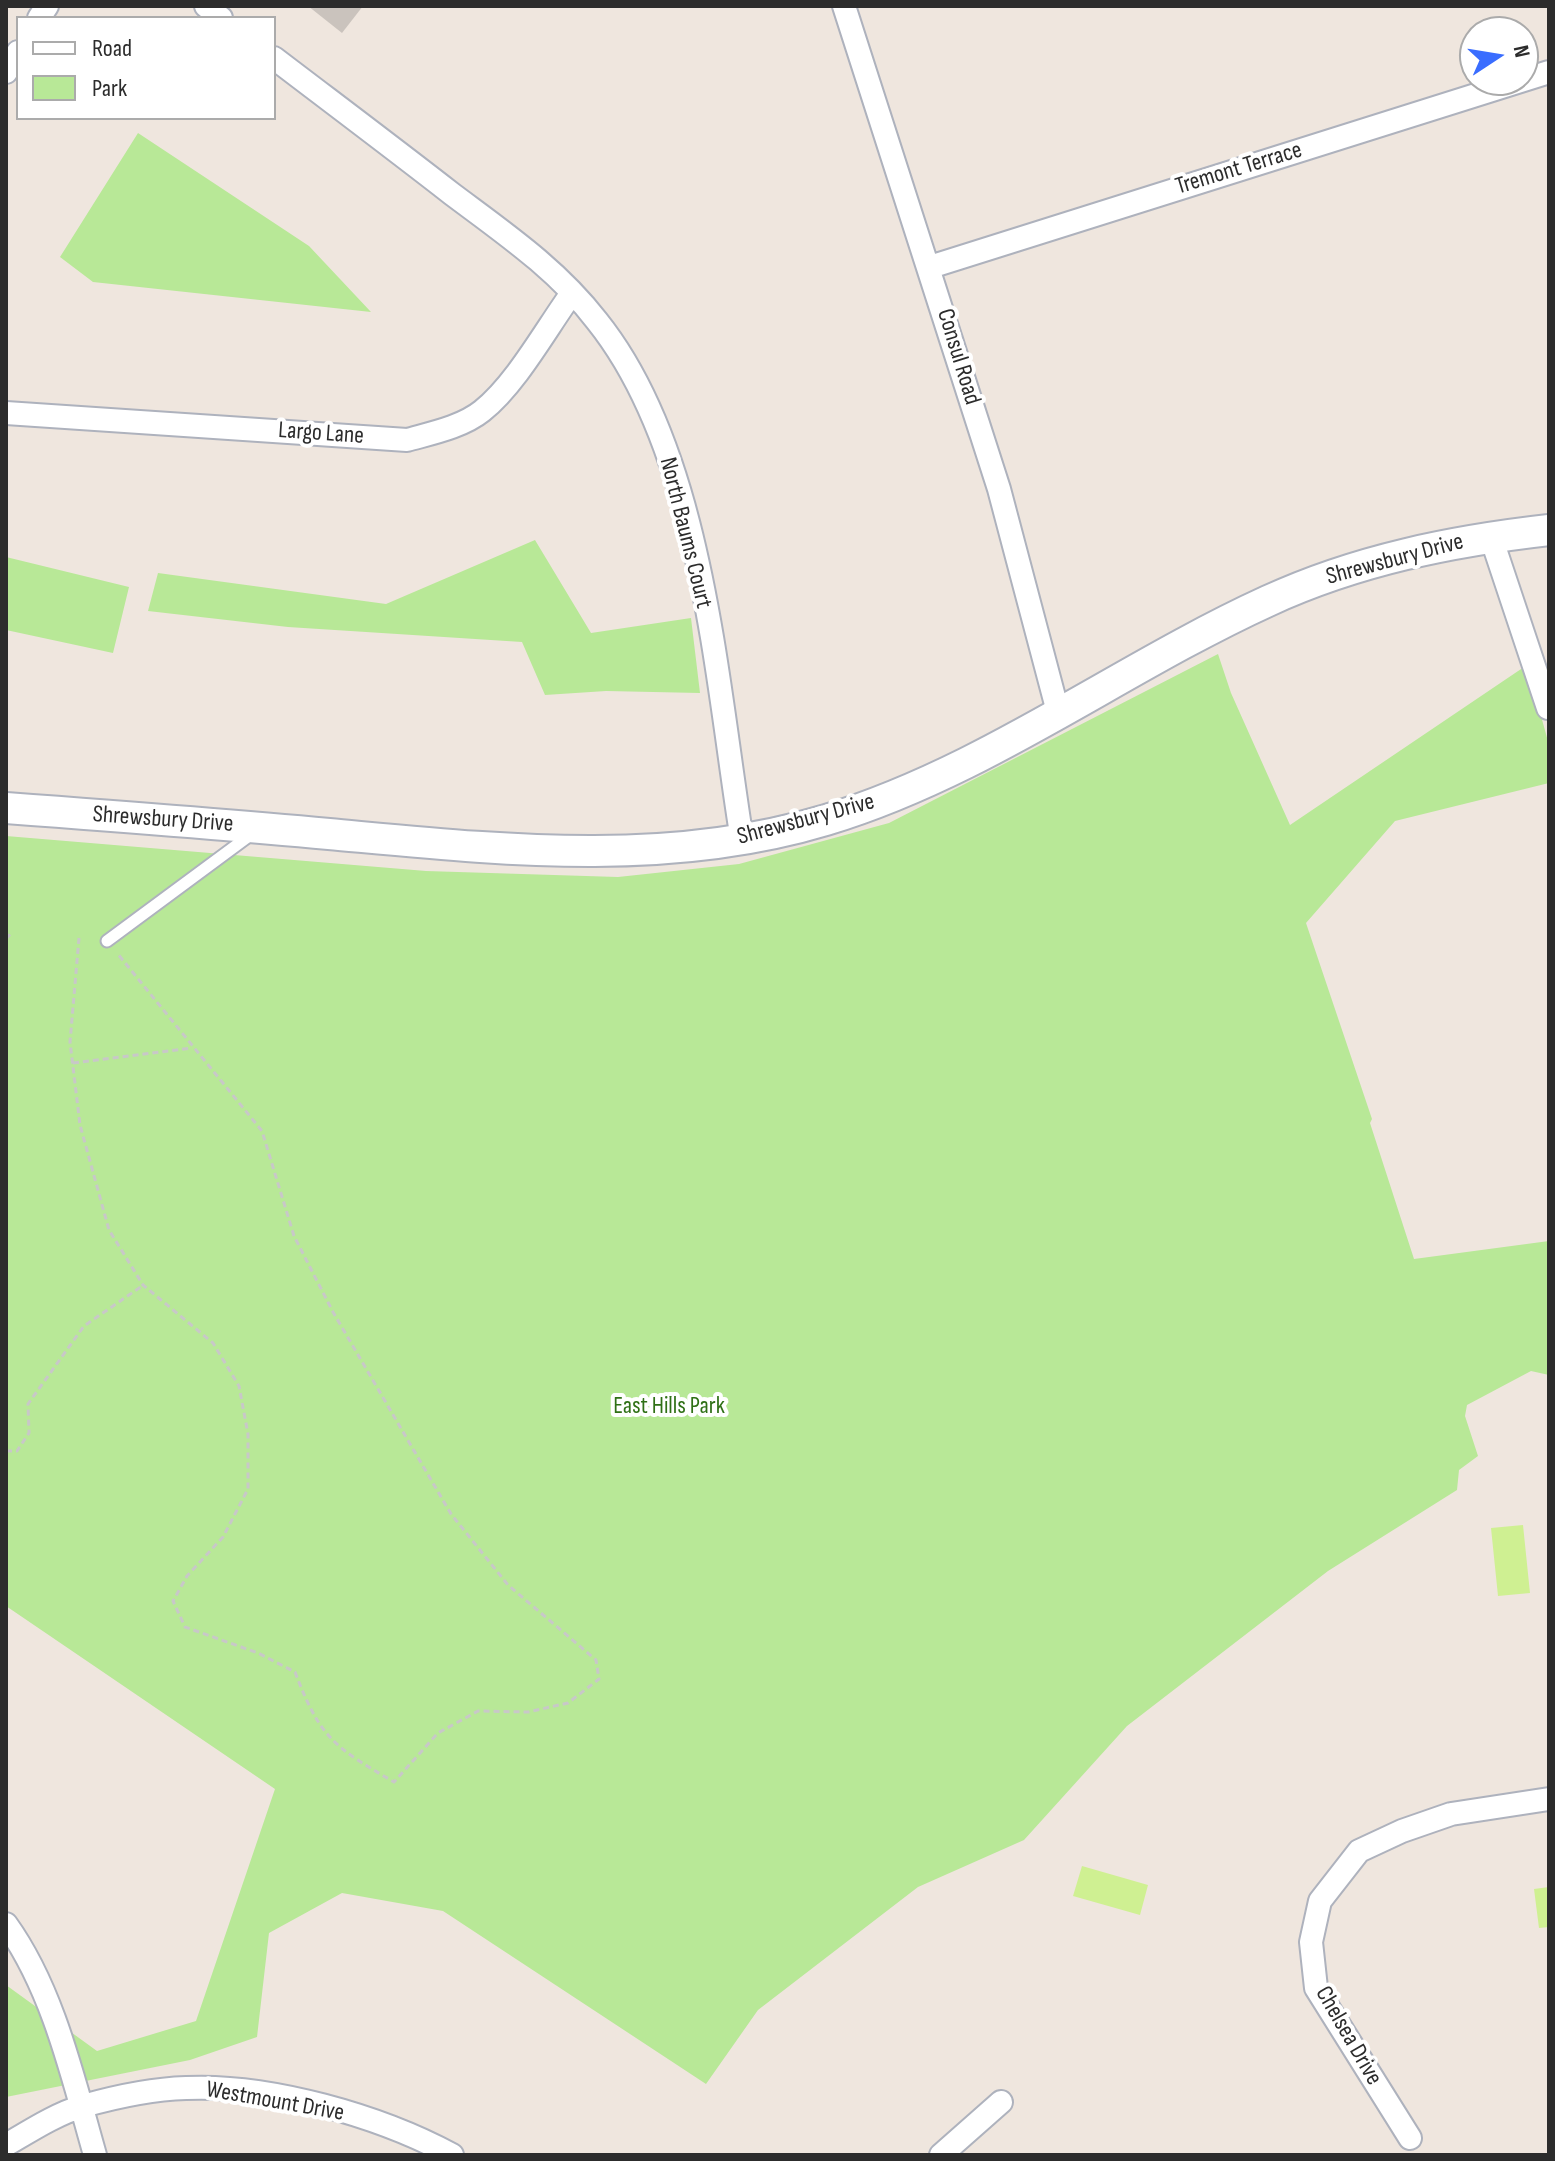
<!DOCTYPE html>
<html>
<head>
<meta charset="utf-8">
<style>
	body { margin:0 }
	#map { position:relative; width:1555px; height:2161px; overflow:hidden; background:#efe6de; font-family:"Sofia Sans Condensed",sans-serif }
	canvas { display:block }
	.frame { position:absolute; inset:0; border:8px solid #2c2c2c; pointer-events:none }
	.legend { position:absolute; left:16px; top:16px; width:260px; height:104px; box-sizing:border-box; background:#fff; border:2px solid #ababab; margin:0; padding:10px 14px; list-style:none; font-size:24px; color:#2c2c2c }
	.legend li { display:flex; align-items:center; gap:16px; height:40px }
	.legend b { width:40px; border:2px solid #ababab }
	.north { position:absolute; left:1459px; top:16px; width:80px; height:80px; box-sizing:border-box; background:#fff; border:2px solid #ababab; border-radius:50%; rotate:78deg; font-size:22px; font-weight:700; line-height:32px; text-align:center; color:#2c2c2c }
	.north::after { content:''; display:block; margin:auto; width:28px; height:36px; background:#3a6dff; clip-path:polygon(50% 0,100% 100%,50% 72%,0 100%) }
</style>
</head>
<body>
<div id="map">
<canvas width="1555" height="2161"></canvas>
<div class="frame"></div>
<ul class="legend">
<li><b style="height:10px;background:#fff"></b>Road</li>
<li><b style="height:22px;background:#b8e897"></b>Park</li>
</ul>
<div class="north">N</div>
</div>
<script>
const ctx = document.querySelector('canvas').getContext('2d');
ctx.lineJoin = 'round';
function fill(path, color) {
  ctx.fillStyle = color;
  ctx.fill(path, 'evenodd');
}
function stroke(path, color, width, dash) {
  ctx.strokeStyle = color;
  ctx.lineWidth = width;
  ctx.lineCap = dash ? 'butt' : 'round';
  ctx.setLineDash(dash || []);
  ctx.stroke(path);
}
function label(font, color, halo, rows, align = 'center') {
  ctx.font = font + ' "Sofia Sans Condensed",sans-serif';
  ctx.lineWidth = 8;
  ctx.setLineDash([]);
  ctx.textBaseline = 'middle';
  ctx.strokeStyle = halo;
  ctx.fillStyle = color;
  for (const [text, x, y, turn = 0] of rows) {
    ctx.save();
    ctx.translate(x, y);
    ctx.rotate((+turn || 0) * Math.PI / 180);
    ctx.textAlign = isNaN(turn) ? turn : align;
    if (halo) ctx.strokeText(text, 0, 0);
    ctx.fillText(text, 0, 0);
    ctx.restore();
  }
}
fill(new Path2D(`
	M138 133 309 246 371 312 93 282 60 257Z
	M535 540 591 633 691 618 700 693 606 691 545 695 522 642 288 627 148 611 158 573 386 604Z
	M6 557 129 587 113 653 6 630Z
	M1218 654 1231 693 1290 825 1527 665 1549 745V783L1395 821 1306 923 1372 1119 1370 1123 1414 1259 1549 1241V1375L1531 1371 1467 1405 1465 1416 1478 1456 1459 1470 1457 1490 1328 1571 1127 1726 1024 1840 918 1887 758 2010 706 2084 443 1911 342 1893 269 1933 257 2037 190 2060 6 2097V1985L97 2051 196 2021 275 1789 6 1606V836L426 871 618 877 739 864 889 823Z`), '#b8e897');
fill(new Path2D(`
	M1523 1525 1530 1593 1498 1596 1491 1528Z
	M1082 1866 1148 1885 1140 1915 1073 1896Z
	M1549 1887V1927L1539 1928 1534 1889Z`), '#cff092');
fill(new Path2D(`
	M308 6H363L342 33Z`), '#cac3bd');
const lane = new Path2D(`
	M107 941 253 833`);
const street = new Path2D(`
	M206 6 221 18
	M844 6 999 489 1058 712
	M39 18 47 6
	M274 58C333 103 393 148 452 194 504 233 557 269 597 321 702 452 716 679 742 840
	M6 72 18 52
	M930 267 1549 72
	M6 413 407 440C432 433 462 427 482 411 516 384 546 329 572 293
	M1491 537 1548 708
	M6 1924C53 1989 73 2078 95 2155
	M1410 2138 1316 1988 1311 1942 1320 1901 1359 1851 1402 1831 1451 1814 1549 1799
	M6 2145C30 2131 56 2114 83 2106 115 2097 152 2089 186 2088 269 2084 380 2116 452 2155
	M941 2155 1001 2102`);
const secondary = new Path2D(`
	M6 808C114 816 221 824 329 834 494 849 664 869 826 820 985 772 1119 669 1268 601 1357 560 1452 541 1549 530`);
stroke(lane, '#aeb2bd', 15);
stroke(street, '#aeb2bd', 26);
stroke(secondary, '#aeb2bd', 34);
stroke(new Path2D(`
	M79 938 70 1042 80 1125 109 1230 143 1285 213 1343 239 1386 248 1434V1489L223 1537 187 1576 173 1601 185 1627 258 1653 295 1672C320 1738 334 1747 394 1782L438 1733 478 1711 528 1712 568 1703 599 1679 596 1660 508 1585 451 1514 333 1312 294 1236 262 1131 117 953
	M6 939 11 933
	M73 1063 192 1048
	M6 1451H17L29 1433 28 1404 84 1326 142 1286`), '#c8c8c8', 3, [6, 4]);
stroke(lane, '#fff', 11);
stroke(street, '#fff', 22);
stroke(secondary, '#fff', 30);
label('24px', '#2c2c2c', '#fff', [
	["Tremont Terrace",1239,169,-17],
	["Consul Road",958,357,73],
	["Largo Lane",321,434,4],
	["North Baums Court",685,533,76],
	["Shrewsbury Drive",1395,560,-15],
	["Shrewsbury Drive",163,820,4],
	["Shrewsbury Drive",806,820,-15],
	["Chelsea Drive",1348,2036,60],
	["Westmount Drive",275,2102,10]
]);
label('24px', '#2f7016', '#fff', [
	["East Hills Park",669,1407]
]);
</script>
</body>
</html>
